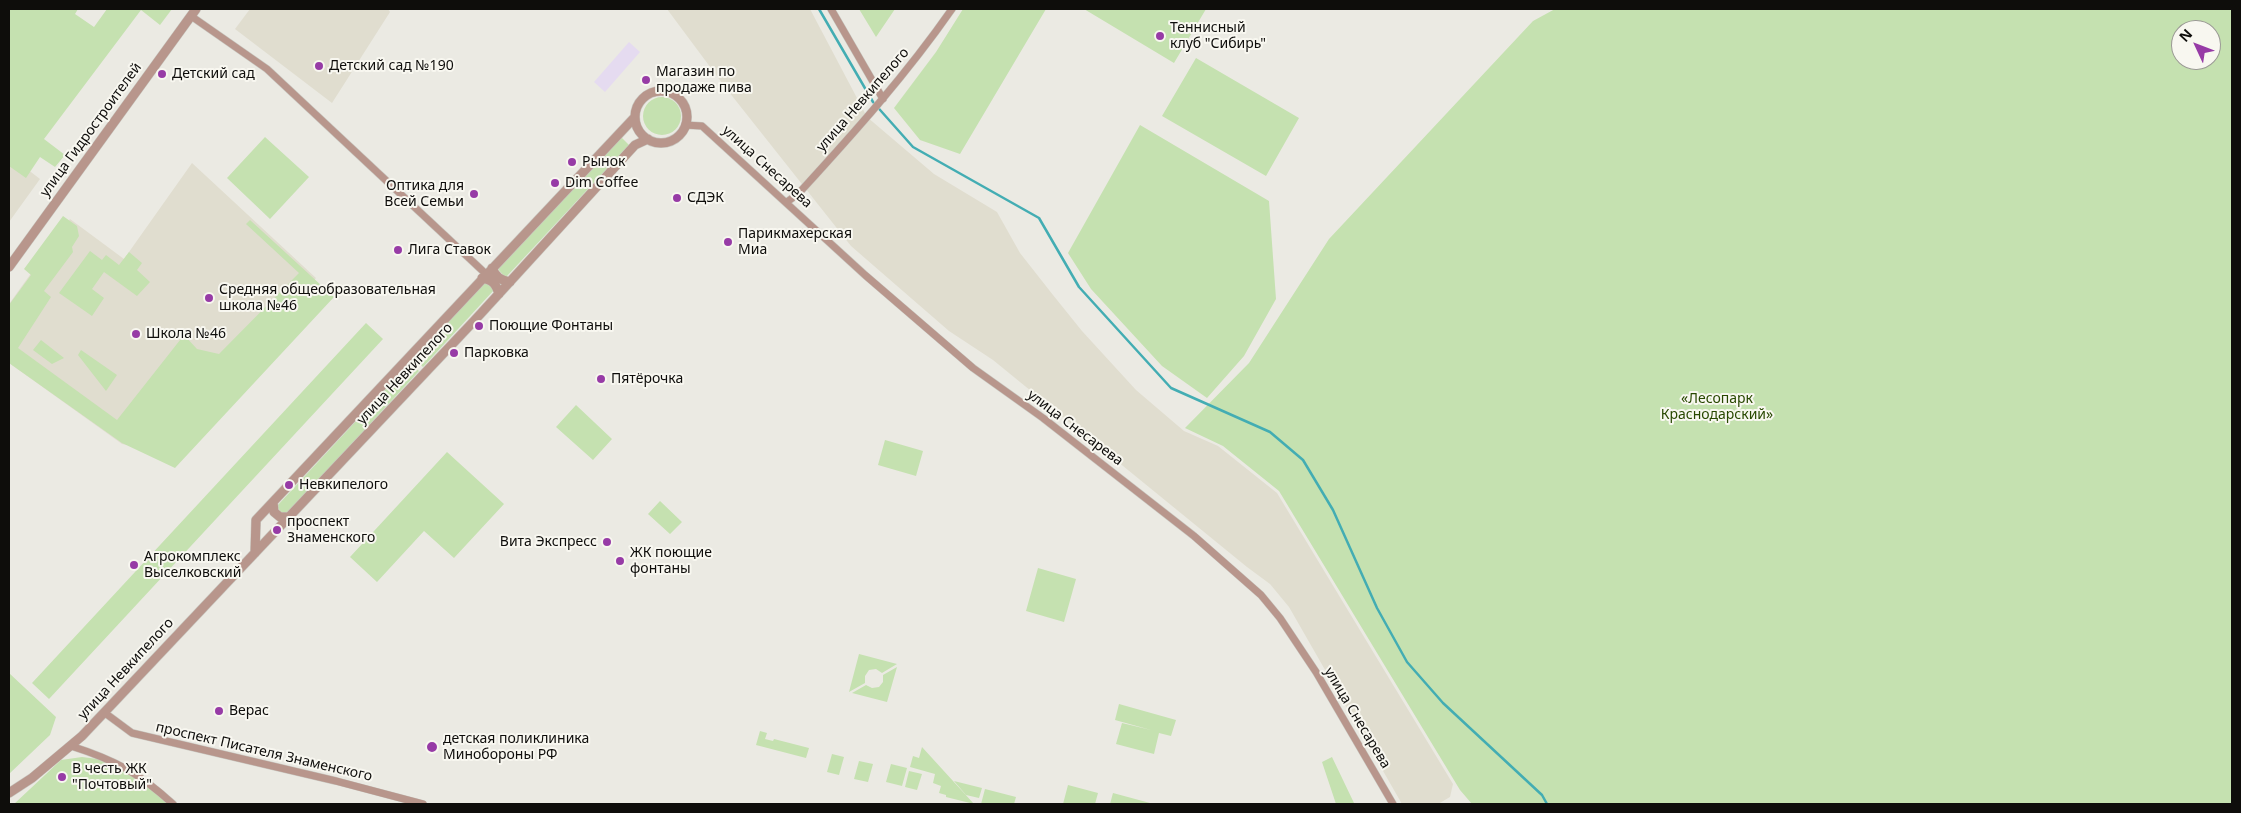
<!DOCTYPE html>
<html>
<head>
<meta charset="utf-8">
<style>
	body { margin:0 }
	#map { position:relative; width:2241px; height:813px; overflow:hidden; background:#ebeae3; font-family:"Noto Sans",sans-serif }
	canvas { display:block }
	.frame { position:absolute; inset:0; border:10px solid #0e0d0b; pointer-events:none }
	.north { position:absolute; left:2171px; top:20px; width:50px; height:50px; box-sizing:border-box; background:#f8f7f0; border:1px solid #9a9994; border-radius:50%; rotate:313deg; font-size:14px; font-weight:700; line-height:20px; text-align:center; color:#0e0d0b }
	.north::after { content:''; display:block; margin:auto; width:18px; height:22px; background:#973ba6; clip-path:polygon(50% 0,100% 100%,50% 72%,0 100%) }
</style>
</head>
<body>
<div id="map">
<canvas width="2241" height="813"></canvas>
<div class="frame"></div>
<div class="north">N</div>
</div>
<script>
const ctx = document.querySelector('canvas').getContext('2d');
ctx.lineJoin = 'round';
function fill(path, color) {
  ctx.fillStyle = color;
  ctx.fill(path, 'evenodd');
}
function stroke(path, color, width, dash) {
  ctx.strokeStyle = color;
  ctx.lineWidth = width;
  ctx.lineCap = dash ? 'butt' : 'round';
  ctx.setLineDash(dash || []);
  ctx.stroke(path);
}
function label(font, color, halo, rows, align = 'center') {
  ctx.font = font + ' "Noto Sans",sans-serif';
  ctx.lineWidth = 4;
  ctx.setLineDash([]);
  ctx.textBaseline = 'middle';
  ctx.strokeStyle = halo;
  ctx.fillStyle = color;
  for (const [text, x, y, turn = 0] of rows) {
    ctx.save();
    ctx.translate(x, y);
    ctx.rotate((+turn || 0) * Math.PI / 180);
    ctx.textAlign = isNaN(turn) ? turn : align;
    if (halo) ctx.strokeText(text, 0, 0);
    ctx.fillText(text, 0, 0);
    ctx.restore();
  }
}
fill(new Path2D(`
	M629 42 640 52 605 92 594 82Z`), '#e5dbf0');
fill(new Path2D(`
	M250 9H388L390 12 332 103 235 29Z
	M667 9H810L867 117 934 174 997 212 1020 253 1053 295 1082 331 1136 390 1184 431 1218 446 1277 493 1453 784 1450 797 1438 804H1402L1289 607 1270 584 1247 567 993 360 949 331 851 246 725 87Z
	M9 155 40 179 9 222Z
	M192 163 316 278 156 450 122 444 9 363V304L70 219 124 259Z`), '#e0ddcf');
fill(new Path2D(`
	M9 9H78L75 14 94 27 107 9H172L160 25 141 10 44 139 65 155 55 167 40 157 26 178 9 166Z
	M859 9H895L876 37Z
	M963 9H1046L960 154 920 140 894 108 936 52Z
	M1084 9H1206L1174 63Z
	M1555 9H2232V804H1472L1460 790 1279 491 1223 446 1185 428 1249 363 1329 239 1533 21ZM2181 30H2211V60H2181Z
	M1196 58 1299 118 1266 176 1162 116Z
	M643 116a19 19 0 1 1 38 0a19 19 0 1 1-38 0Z
	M1140 125 1269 201 1276 299 1244 356 1207 398 1162 366 1091 289 1068 253Z
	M265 137 309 177 270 219 227 178Z
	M621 137 629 145 507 276H504L498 269Z
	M63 216 77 226 79 236 72 247 73 252 44 291 51 297 18 348 117 420 184 335 197 349 219 354 299 273 246 224 250 220 334 297 175 468 122 443 9 363V305L31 275 24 269Z
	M90 251 102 260 106 255 119 265 129 252 142 263 137 270 150 282 137 296 104 272 92 289 104 298 92 316 59 293Z
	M485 282H488L494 290 423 367 414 359Z
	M366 323 383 339 49 699 32 683Z
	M41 340 64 358 52 364 33 350Z
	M81 350 117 375 106 391 78 355Z
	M410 363 419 371 286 515H282L277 506Z
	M576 405 612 439 593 460 556 427Z
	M885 440 923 451 916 476 878 465Z
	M447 452 504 504 454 558 424 531 377 582 350 557Z
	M660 501 682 522 670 534 648 514Z
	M1038 568 1076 579 1064 622 1026 611Z
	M859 654 897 664 882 673 876 669 869 670 865 676V683L849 692Z
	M897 667 887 702 852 693 866 685 872 688 879 687 883 682V675Z
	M9 673 56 717 50 735 9 774Z
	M1119 704 1176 720 1171 736 1159 733 1154 754 1116 744 1122 723 1151 730 1115 720Z
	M760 731 767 733 765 739 773 741 774 739 809 748 806 758 756 745Z
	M922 747 974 804 946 797V795L939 793 941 786 933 783 935 774 910 767 913 756 919 758Z
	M832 754 844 757 839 775 827 772Z
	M82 757 113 761 172 804H14L61 760Z
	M1332 757 1354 803 1336 804 1322 762Z
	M859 761 873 764 868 782 854 779Z
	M891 764 907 768 902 786 886 782Z
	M909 771 922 774 917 790 905 787Z
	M954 781 982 788 979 798 966 795Z
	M1068 785 1098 793 1095 804H1063Z
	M985 789 1016 797 1014 804H981Z
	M1113 793 1150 803V804H1110Z`), '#c5e1b0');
stroke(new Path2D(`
	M819 9 873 102 913 147 1039 218 1079 287 1171 388 1270 432 1303 460 1333 510 1377 608 1407 662 1443 703 1542 795 1547 804`), '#43adb3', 2.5);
const minor = new Path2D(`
	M831 9 883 99
	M191 16 267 69 486 274
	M685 125 702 126 865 275 973 368 1043 418 1194 536 1261 595 1280 618 1316 672 1393 804
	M787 202 799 193C853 134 906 75 952 9
	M105 713 132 733 336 781 423 804
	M71 746C115 760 139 773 173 804`);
const tertiary = new Path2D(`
	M635 117a26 26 0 1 1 52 0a26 26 0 1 1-52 0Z
	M9 267 196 9
	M492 268C496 277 500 280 510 282
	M482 278C493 280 496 284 499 294
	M273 502 274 512 280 517H289
	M255 553 256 520 634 118
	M9 793 32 778 82 736 474 321 635 145 648 139`);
stroke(minor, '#c8c7c0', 8);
stroke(tertiary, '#c8c7c0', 10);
stroke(minor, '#b8968c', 7);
stroke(tertiary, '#b8968c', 9);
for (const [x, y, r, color] of [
	[1160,36,5,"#973ba6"],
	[319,66,5,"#973ba6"],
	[162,74,5,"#973ba6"],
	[646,80,5,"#973ba6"],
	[572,162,5,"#973ba6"],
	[555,183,5,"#973ba6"],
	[474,194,5,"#973ba6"],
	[677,198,5,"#973ba6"],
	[728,242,5,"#973ba6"],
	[398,250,5,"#973ba6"],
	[209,298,5,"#973ba6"],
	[479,326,5,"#973ba6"],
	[136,334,5,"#973ba6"],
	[454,353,5,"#973ba6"],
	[601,379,5,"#973ba6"],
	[289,485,5,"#973ba6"],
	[277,530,5,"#973ba6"],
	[607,542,5,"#973ba6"],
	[620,561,5,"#973ba6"],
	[134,565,5,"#973ba6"],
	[219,711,5,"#973ba6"],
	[432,747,6,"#973ba6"],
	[62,777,5,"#973ba6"]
]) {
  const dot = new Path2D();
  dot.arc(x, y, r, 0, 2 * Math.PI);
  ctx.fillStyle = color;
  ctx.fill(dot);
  stroke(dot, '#f8f7f0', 2);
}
label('14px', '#0e0d0b', '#f8f7f0', [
	["Теннисный",1170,28],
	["клуб \"Сибирь\"",1170,44],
	["Детский сад №190",329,66],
	["Магазин по",656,72],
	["продаже пива",656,88],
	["Детский сад",172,74],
	["Рынок",582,162],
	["Dim Coffee",565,183],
	["Оптика для",464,186,"right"],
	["Всей Семьи",464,202,"right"],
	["СДЭК",687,198],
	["Парикмахерская",738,234],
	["Миа",738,250],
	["Лига Ставок",408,250],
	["Средняя общеобразовательная",219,290],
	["школа №46",219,306],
	["Поющие Фонтаны",489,326],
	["Школа №46",146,334],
	["Парковка",464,353],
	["Пятёрочка",611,379],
	["Невкипелого",299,485],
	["проспект",287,522],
	["Знаменского",287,538],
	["Вита Экспресс",597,542,"right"],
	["ЖК поющие",630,553],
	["фонтаны",630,569],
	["Агрокомплекс",144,557],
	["Выселковский",144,573],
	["Верас",229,711],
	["детская поликлиника",443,739],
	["Минобороны РФ",443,755],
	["В честь ЖК",72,769],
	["\"Почтовый\"",72,785]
], 'left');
label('14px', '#0e0d0b', '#f8f7f0', [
	["улица Невкипелого",863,100,-49],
	["улица Гидростроителей",91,130,-54],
	["улица Снесарева",767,167,42],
	["улица Невкипелого",405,374,-47],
	["улица Снесарева",1075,428,37],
	["улица Невкипелого",126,669,-47],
	["улица Снесарева",1357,718,59],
	["проспект Писателя Знаменского",264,752,13]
]);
label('14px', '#284800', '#f8f7f0', [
	["«Лесопарк",1717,399],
	["Краснодарский»",1717,415]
]);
</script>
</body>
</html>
